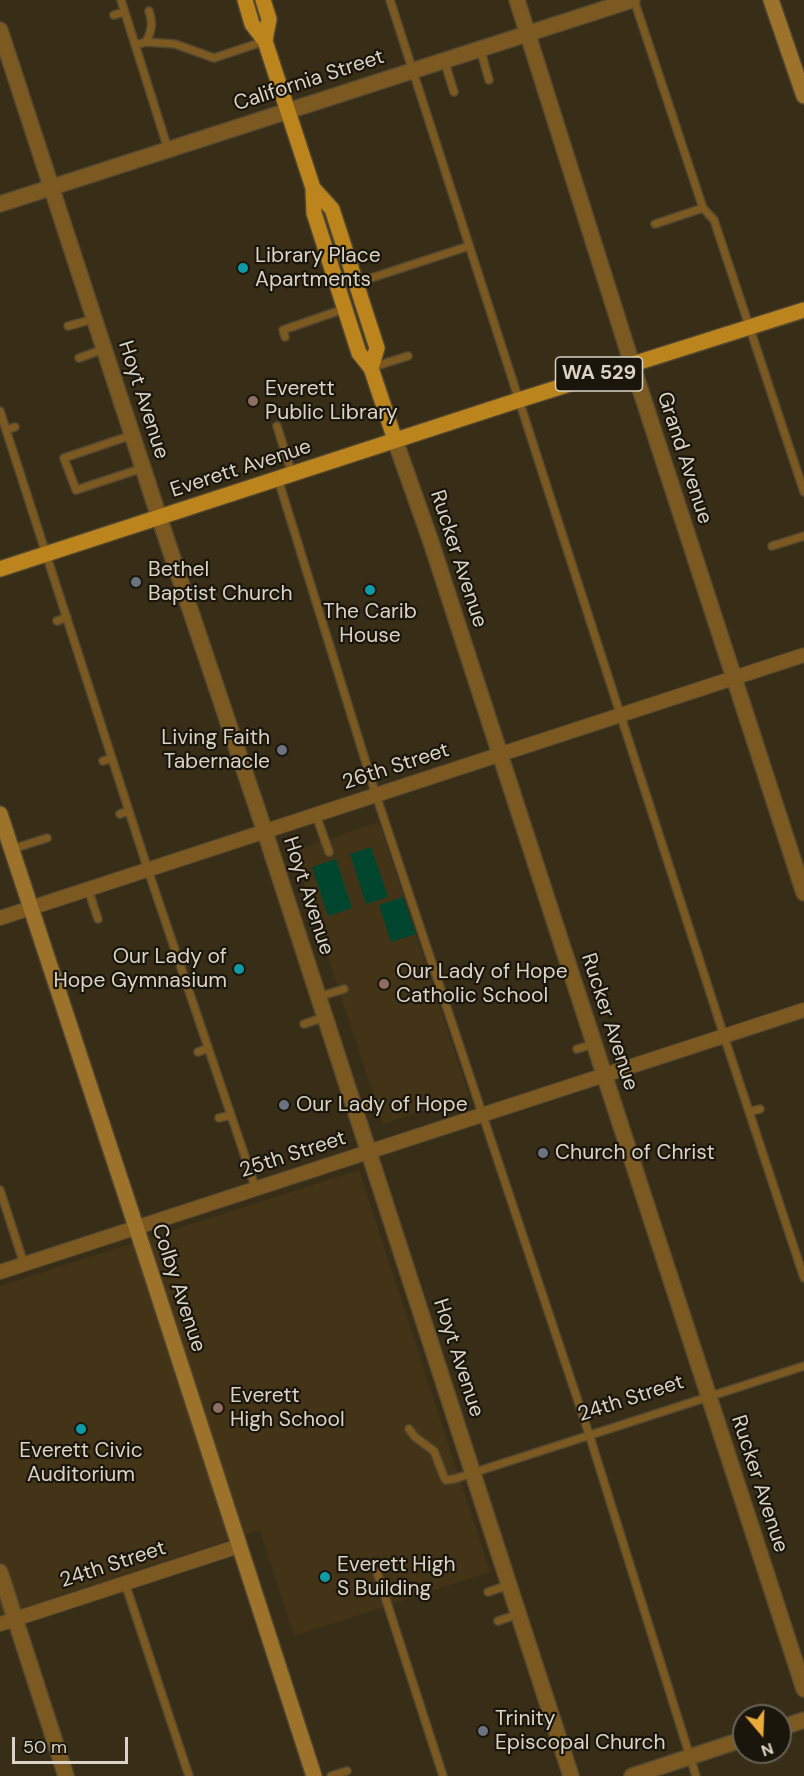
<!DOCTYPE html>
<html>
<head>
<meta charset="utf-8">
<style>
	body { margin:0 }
	#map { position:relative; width:804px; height:1776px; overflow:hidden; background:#382d16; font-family:"DM Sans",sans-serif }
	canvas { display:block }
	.north { position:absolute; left:732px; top:1704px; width:60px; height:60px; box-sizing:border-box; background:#1b160c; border:2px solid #676256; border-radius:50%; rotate:161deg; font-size:16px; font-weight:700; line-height:24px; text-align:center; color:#dad3c6 }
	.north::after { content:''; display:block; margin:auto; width:21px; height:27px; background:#eaaa39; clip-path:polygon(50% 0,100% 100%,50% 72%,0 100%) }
	.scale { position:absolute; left:12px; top:1737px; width:116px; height:27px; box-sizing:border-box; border:3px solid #dad3c6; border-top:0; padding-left:8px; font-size:18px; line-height:21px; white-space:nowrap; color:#dad3c6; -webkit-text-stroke:4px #1b160c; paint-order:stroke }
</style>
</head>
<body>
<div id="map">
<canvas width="804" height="1776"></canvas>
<div class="north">N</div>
<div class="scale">50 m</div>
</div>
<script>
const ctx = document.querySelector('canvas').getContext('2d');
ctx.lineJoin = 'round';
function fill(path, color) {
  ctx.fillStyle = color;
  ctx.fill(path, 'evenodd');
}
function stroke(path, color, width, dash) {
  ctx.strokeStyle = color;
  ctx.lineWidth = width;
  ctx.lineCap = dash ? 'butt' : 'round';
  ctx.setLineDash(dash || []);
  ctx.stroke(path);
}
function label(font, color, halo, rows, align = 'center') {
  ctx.font = font + ' "DM Sans",sans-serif';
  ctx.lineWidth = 4.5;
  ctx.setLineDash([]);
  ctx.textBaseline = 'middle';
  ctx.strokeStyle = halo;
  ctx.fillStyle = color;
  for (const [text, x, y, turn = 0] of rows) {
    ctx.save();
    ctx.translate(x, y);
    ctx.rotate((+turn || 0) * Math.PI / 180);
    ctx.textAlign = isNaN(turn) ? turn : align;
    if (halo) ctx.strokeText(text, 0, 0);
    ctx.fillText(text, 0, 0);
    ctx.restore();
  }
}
fill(new Path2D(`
	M379 822 469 1096 383 1124 293 851Z
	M359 1170 490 1572 294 1636 260 1530 0 1615V1286Z`), '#433418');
fill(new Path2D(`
	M371 847 388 897 366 904 350 854Z
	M336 859 352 908 328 916 312 867Z
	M403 897 416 934 391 942 379 905Z`), '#00462f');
const service = new Path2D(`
	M121 0 168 149
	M390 0 724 1036 804 1278
	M634 0 703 208 714 220 804 492
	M114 15 124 12
	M146 42 175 44 214 58 265 41
	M135 45 146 42C152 30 153 23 149 11
	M480 48 489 80
	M444 60 454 92
	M655 224 703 208
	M356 283 469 246
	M68 326 94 319
	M285 337 283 330 344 309
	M79 358 104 349
	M373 367 408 356
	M0 411 148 870 256 1189
	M277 426 292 474
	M6 430 15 427
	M132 435 64 458 76 490 143 468
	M278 479 376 795 589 1434 696 1776
	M772 546 804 536
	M57 621 67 617
	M103 761 112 758
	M120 814 129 811
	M316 815 329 852
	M12 849 47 838
	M88 889 98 919
	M318 997 344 989
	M304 1024 325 1017
	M577 1049 594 1044
	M198 1052 208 1048
	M354 1110 376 1103
	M749 1112 760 1109
	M219 1118 231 1115
	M0 1190 24 1264
	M409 1429 415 1437 434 1451 444 1477 446 1480 454 1479 804 1366
	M377 1572 443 1776
	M125 1583 189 1776
	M488 1592 509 1585
	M498 1621 519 1614
	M331 1776 347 1771`);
const minor = new Path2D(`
	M0 918 804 655
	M0 1272 804 1010
	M0 1624 239 1546`);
const tertiary = new Path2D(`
	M517 0 632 364 804 893
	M0 30 159 517 265 832 571 1776
	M0 204 632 0
	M395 440 431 542 804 1689
	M0 1572 66 1776
	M780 1728 804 1720
	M632 1776 744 1739`);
const secondary = new Path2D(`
	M771 0 804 96
	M0 814 144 1251 314 1776`);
const primary = new Path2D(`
	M245 0 252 24 265 41 313 188 314 213 359 353 371 368 395 440
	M263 0 269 19 265 41
	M313 188 332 209 377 348 371 368
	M0 569 519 400 804 310`);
stroke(service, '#524832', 10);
stroke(minor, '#524832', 16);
stroke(tertiary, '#524832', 18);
stroke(secondary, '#524832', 18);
stroke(primary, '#524832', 18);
stroke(service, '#7b5920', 7);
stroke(minor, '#7b5920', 14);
stroke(tertiary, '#7b5920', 15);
stroke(secondary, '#9d722a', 15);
stroke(primary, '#bc841d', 15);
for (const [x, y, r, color] of [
	[243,268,6,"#0f9aa8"],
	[253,401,6,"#8d6e63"],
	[136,582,6,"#6b7280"],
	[370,590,6,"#0f9aa8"],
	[282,750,6,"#6b7280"],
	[239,969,6,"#0f9aa8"],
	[384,984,6,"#8d6e63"],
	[284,1105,6,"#6b7280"],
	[543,1153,6,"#6b7280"],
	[218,1408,6,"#8d6e63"],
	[81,1429,6,"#0f9aa8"],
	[325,1577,6,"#0f9aa8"],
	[483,1731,6,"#6b7280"]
]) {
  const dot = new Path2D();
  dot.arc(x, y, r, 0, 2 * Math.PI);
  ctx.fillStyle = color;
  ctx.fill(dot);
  stroke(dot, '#1b160c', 2);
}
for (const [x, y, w] of [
	[599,374,87]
]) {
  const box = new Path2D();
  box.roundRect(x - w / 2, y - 17, w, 34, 4.5);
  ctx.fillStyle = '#1b160c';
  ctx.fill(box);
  stroke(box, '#dad3c6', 1.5);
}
label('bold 20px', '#dad3c6', null, [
	["WA 529",599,374]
]);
label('21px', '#dad3c6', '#1b160c', [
	["California Street",309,81,-18],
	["Hoyt Avenue",143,400,72],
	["Grand Avenue",684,458,72],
	["Everett Avenue",241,469,-18],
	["Rucker Avenue",458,559,72],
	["26th Street",396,767,-18],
	["Hoyt Avenue",308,896,72],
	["Rucker Avenue",609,1022,72],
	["25th Street",293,1155,-18],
	["Colby Avenue",178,1288,72],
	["Hoyt Avenue",458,1358,72],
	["24th Street",631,1399,-18],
	["Rucker Avenue",759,1484,72],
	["24th Street",113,1565,-18]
]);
label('21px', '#dad3c6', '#1b160c', [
	["Library Place",255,256],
	["Apartments",255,280],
	["Everett",265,389],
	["Public Library",265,413],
	["Bethel",148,570],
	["Baptist Church",148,594],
	["The Carib",370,612,"center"],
	["House",370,636,"center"],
	["Living Faith",270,738,"right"],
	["Tabernacle",270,762,"right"],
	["Our Lady of",227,957,"right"],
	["Hope Gymnasium",227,981,"right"],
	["Our Lady of Hope",396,972],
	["Catholic School",396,996],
	["Our Lady of Hope",296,1105],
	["Church of Christ",555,1153],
	["Everett",230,1396],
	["High School",230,1420],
	["Everett Civic",81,1451,"center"],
	["Auditorium",81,1475,"center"],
	["Everett High",337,1565],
	["S Building",337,1589],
	["Trinity",495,1719],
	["Episcopal Church",495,1743]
], 'left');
</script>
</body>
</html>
